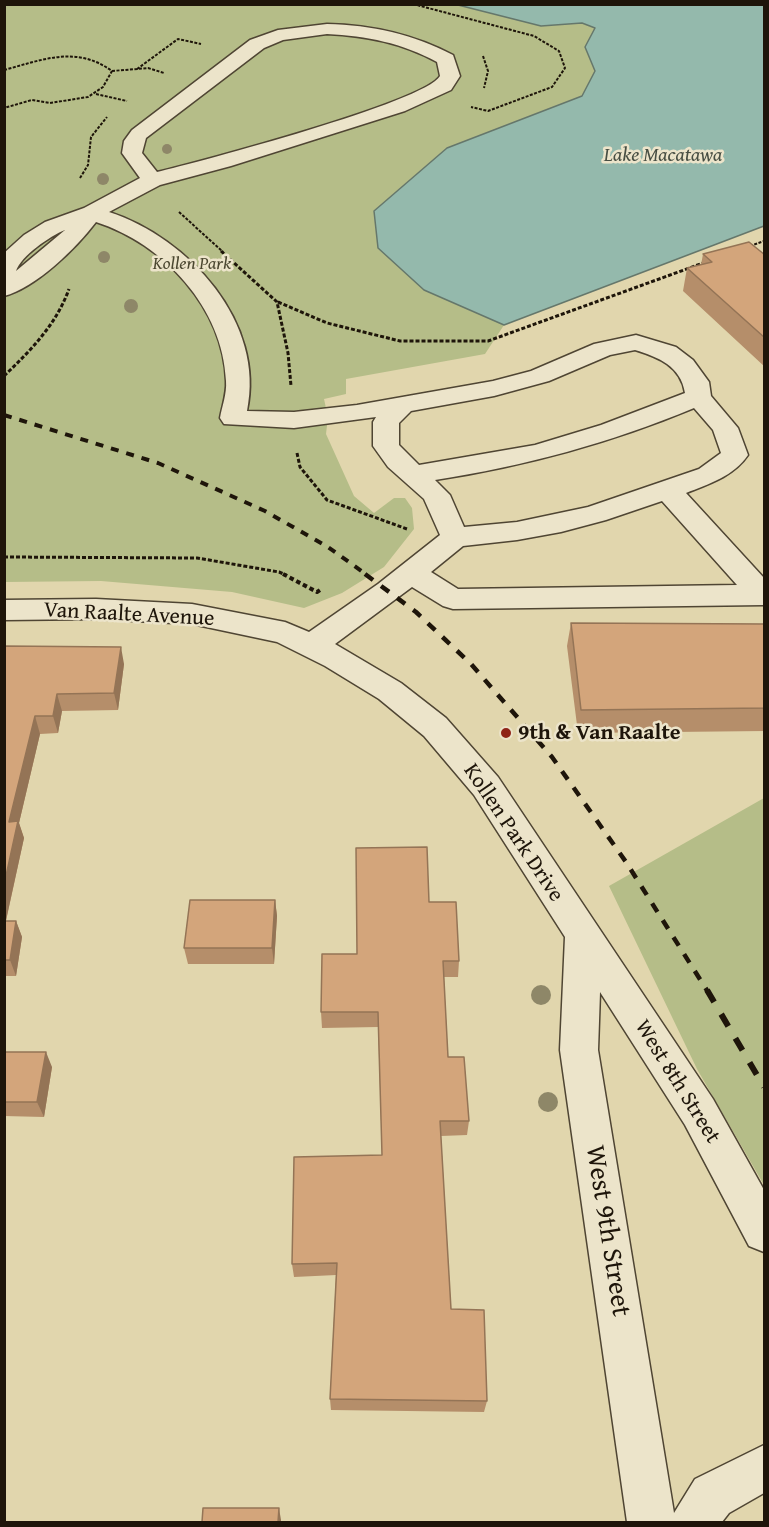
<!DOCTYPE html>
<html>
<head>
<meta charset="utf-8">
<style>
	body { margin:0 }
	#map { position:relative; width:769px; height:1527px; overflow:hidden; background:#e1d6ad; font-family:"Gentium Book Plus",serif }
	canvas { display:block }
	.frame { position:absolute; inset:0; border:6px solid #1e150a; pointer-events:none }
</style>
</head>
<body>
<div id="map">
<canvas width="769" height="1527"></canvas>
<div class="frame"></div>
</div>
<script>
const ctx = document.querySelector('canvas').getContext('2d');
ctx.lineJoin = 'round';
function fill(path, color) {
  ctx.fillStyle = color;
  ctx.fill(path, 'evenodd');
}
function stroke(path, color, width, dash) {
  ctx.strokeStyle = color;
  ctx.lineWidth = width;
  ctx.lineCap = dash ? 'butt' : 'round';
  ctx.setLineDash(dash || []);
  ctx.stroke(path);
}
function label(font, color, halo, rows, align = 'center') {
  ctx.font = font + ' "Gentium Book Plus",serif';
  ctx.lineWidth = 5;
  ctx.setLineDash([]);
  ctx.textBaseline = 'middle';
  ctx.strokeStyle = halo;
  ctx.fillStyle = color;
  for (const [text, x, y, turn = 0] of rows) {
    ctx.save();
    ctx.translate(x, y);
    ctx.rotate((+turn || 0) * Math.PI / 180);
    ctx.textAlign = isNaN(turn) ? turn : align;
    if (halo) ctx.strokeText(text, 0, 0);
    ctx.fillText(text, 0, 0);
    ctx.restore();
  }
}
fill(new Path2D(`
	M458 4 541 26 582 23 596 29 585 47 595 71 582 96 447 148 374 211 424 290 504 325 485 354 346 379V394L324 399 328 417 326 434 354 496 374 513 394 498H405L412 508 414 529 384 567 342 593 304 608 232 592 101 581 5 582V5Z
	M764 798V1185L697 1069 609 886Z`), '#b5bd88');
const water = new Path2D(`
	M458 5H764V226L504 325 424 290 378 248 374 211 447 148 582 96 595 71 585 47 595 28 582 23 541 26Z`);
fill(water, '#94b9ac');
stroke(water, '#65776b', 1.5);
const minor = new Path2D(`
	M327 24C372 25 413 34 453 55L460 76 451 90 405 111 231 166 160 185 109 212C189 238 266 323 247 411L294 412 357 405 493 381 531 371 594 344 636 335 676 347 693 360 709 382 711 396 738 428 748 455C734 476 709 484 686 493L764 578V605L453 609 443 606 412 587 335 644 401 683 446 718 498 777 713 1099 764 1190V1252L749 1246 685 1125 600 992 598 1050 674 1513 695 1479 764 1445V1493L729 1513 722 1522H627L560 1050 565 937 474 795 424 736 379 699 325 666 277 642 192 624 96 619 4 620V600L96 599 192 604 285 622 309 632 378 584 440 535 424 499 388 467 373 446V422L376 417 294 428 224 424 220 418C222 406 227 394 226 381 223 308 164 244 96 222 77 247 36 288 4 296V253L24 235 45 222 84 208 140 178 122 153 124 141 132 130 250 40 278 30ZM327 34C367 36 402 43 437 62L440 76C425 102 199 162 157 172L142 153 146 138 264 48 283 40ZM65 230 16 271C21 256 50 236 65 230ZM635 350C658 357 681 366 685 393L601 425 535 445 419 465 399 445V423L411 411 494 396 549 381 610 355ZM694 408 713 430 721 453 699 469 588 507 517 522 464 527 450 495 435 480C525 466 610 443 694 408ZM662 501 737 585 458 589 431 572 463 546 517 540 561 532 606 520Z`);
stroke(minor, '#4f4533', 3);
stroke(new Path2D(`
	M413 4 534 36 559 51 565 68 552 87 488 111 471 107
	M483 56 488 71 484 88
	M137 69 178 39 201 44
	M4 70C42 60 76 45 112 71L103 87 88 97 50 103 32 100 4 108
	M112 71 148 68 164 73
	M96 94 127 101
	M80 178 88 165 91 137 107 117
	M179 212 223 252
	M750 246 764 241`), '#1e150a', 2, [3, 1.5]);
stroke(new Path2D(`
	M221 251 277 302 288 353 291 386
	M278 302 327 323 400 341H488L706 262
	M4 376C31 350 56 325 69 289
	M297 453 300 467 327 500 407 529
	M4 557 197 558 279 572 286 575`), '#1e150a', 3, [4, 2]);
stroke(new Path2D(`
	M283 574 317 592 320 590`), '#1e150a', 4, [4.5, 3]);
fill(minor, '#ece4ca');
stroke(new Path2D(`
	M4 415 158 463 265 511 328 547 367 575`), '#1e150a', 4, [8, 8]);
stroke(new Path2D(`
	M365 574 416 612 471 664 552 757 626 862 708 992`), '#1e150a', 4.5, [10, 10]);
stroke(new Path2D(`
	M707 990 764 1087`), '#1e150a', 6, [14, 14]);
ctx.fillStyle = '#8e8768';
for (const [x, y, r] of [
	[167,149,5],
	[103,179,6],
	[104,257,6],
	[131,306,7],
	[541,995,10],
	[548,1102,10]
]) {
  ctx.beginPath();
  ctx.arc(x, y, r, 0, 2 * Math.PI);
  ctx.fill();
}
fill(new Path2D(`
	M703 254 765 255V367L683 291 687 268 701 265Z
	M571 623 765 624V731L578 733 567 646Z
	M4 646 124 664 118 710 62 711 58 733 40 734 19 823 24 838 6 921H16L22 937 16 976H4Z
	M275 900 277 916 274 964H188L184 948Z
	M429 902 459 961 458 977H444L448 1057 469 1121 467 1135 441 1136 451 1309 487 1401 484 1412 331 1410 330 1399 336 1275 294 1277 292 1264 382 1155 378 1027 322 1028 321 1012 357 954Z
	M4 1052 52 1067 44 1117 4 1116Z`), '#b58e6a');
fill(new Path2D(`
	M121 647 124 664 118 710 114 693Z
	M57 694 62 711 58 733 53 716Z
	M35 716 40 734 19 823 24 838 4 929V885L9 822Z
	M275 900 277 916 274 964 272 948Z
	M16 921 22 937 16 976 10 960Z
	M46 1052 52 1067 44 1117 37 1102Z
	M279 1508 281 1520V1522H278Z`), '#947456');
const building = new Path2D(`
	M749 242 765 255V338L687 268 712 262 703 254Z
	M571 623 765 624V708L581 710Z
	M4 646 121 647 114 693 57 694 53 716H35L9 822 18 821 4 885Z
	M427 847 429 902H456L459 961H443L448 1057H464L469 1121H440L451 1309 484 1310 487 1401 330 1399 337 1263 292 1264 294 1157 382 1155 378 1012H321L322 954H357L356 848Z
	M190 900H275L272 948H184Z
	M4 921H16L10 960H4Z
	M4 1052H46L37 1102H4Z
	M203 1508H279L278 1522H202Z`);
fill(building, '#d3a57b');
stroke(building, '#947456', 1.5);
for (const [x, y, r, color] of [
	[506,733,6,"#8f2418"]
]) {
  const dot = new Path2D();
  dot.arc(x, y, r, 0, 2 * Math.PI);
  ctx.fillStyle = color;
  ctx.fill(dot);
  stroke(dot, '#ece4ca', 2);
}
label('italic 18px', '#4b4730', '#ece4ca', [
	["Kollen Park",192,264]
]);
label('italic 20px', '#474e43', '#ece4ca', [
	["Lake Macatawa",663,156]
]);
label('22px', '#1e150a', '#ece4ca', [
	["Van Raalte Avenue",129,615,3],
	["Kollen Park Drive",513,833,56],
	["West 8th Street",677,1082,58]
]);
label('bold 22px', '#1e150a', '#ece4ca', [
	["9th & Van Raalte",518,733]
], 'left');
label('27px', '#1e150a', '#ece4ca', [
	["West 9th Street",607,1231,81]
]);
</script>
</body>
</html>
